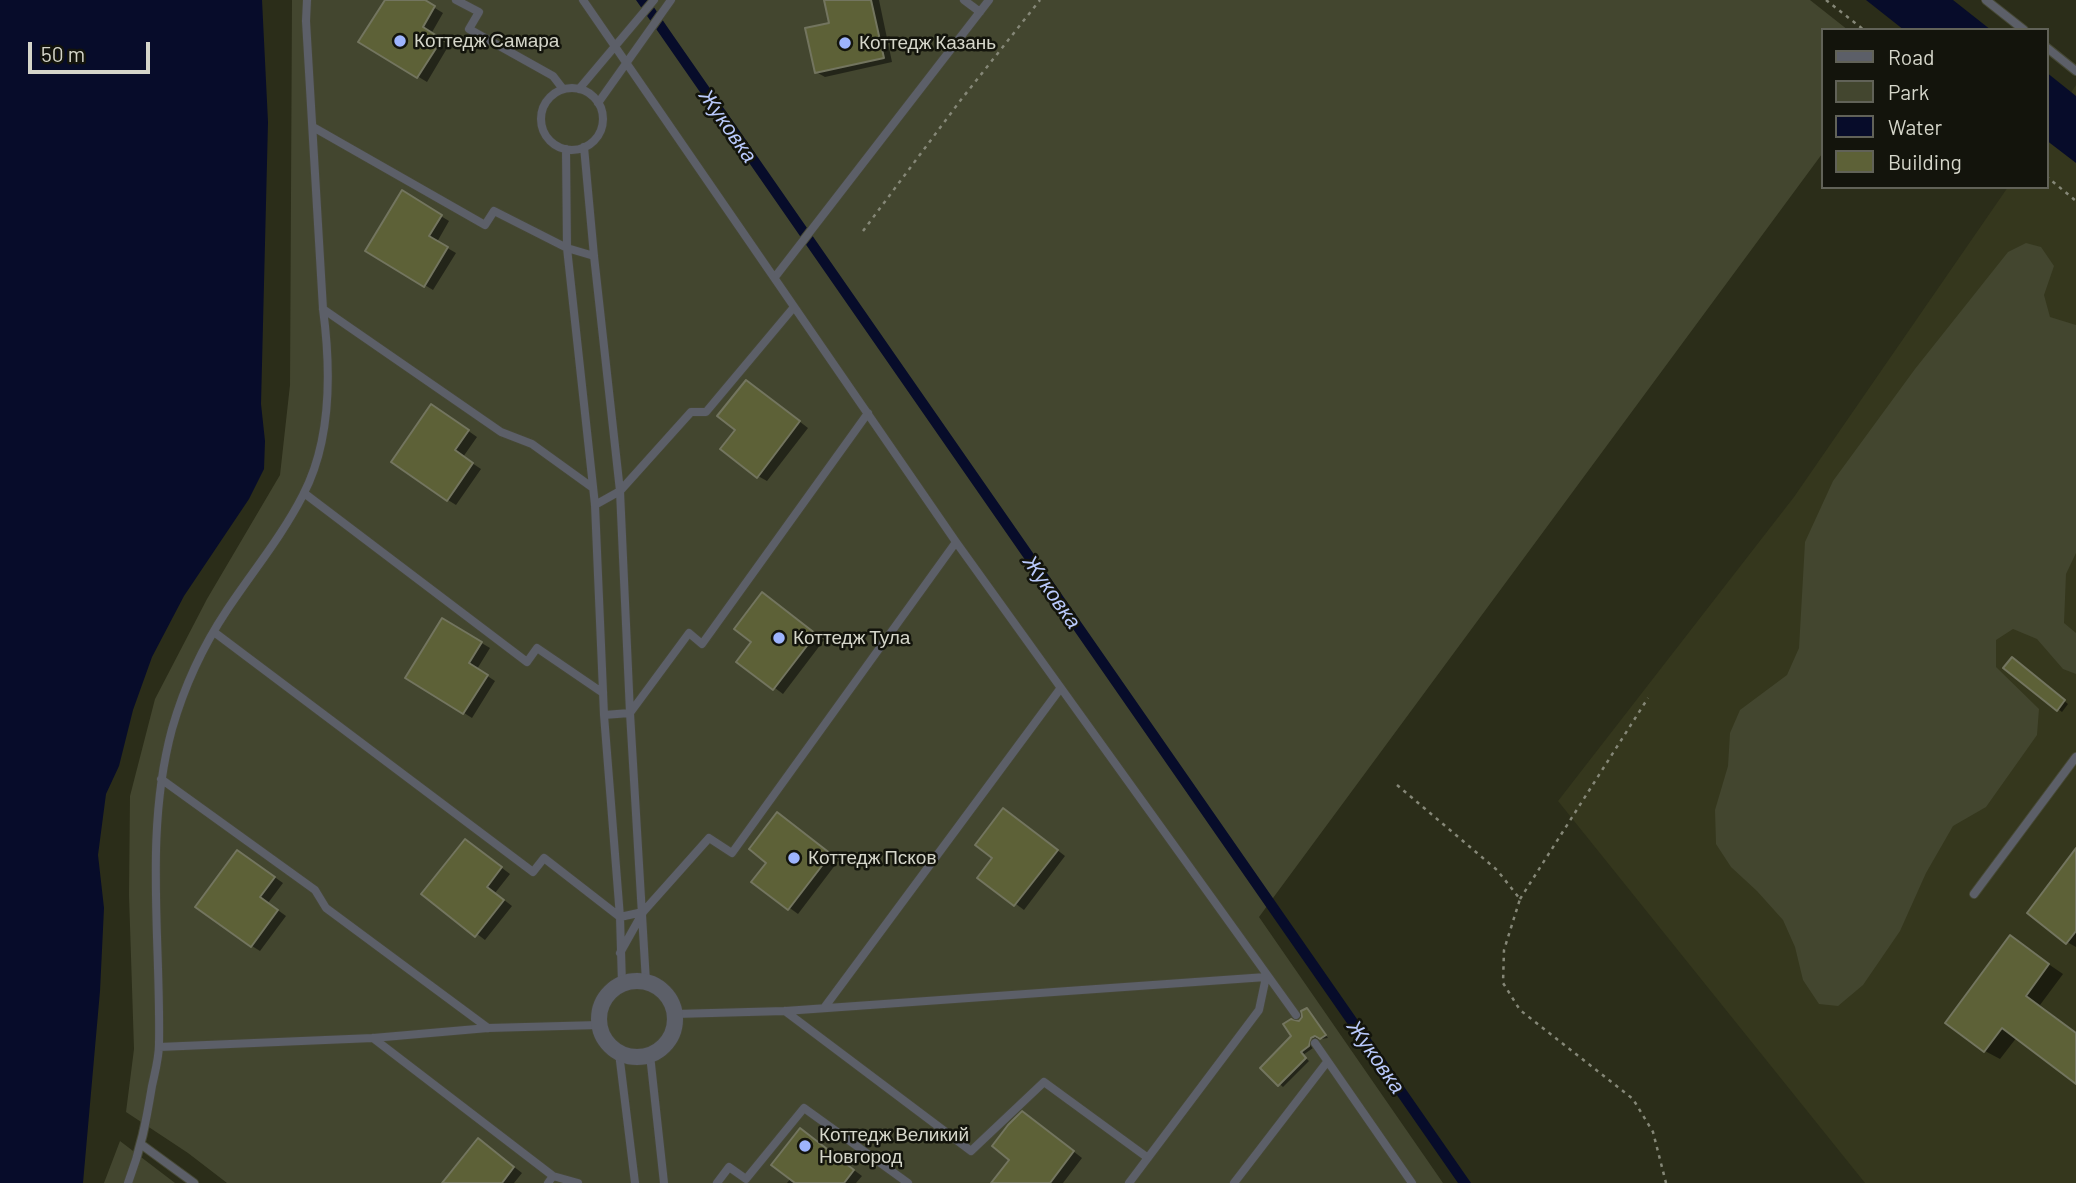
<!DOCTYPE html>
<html>
<head>
<meta charset="utf-8">
<style>
	body { margin:0 }
	#map { position:relative; width:2076px; height:1183px; overflow:hidden; background:#2b2d19; font-family:Barlow,sans-serif }
	canvas { display:block }
	.legend { position:absolute; left:1821px; top:28px; width:228px; height:161px; box-sizing:border-box; background:#13140c; border:2px solid #616258; margin:0; padding:9px 12px; list-style:none; font-size:21px; color:#d5d6ca }
	.legend li { display:flex; align-items:center; gap:14px; height:35px }
	.legend b { width:35px; border:2px solid #616258 }
	.scale { position:absolute; left:28px; top:42px; width:122px; height:32px; box-sizing:border-box; border:4px solid #d5d6ca; border-top:0; padding-left:9px; font-size:21px; line-height:24px; white-space:nowrap; color:#d5d6ca; -webkit-text-stroke:5px #13140c; paint-order:stroke }
</style>
</head>
<body>
<div id="map">
<canvas width="2076" height="1183"></canvas>
<ul class="legend">
<li><b style="height:9px;background:#5c5f68"></b>Road</li>
<li><b style="height:19px;background:#43462f"></b>Park</li>
<li><b style="height:19px;background:#070c2a"></b>Water</li>
<li><b style="height:19px;background:#5d6137"></b>Building</li>
</ul>
<div class="scale">50 m</div>
</div>
<script>
const ctx = document.querySelector('canvas').getContext('2d');
ctx.lineJoin = 'round';
function fill(path, color) {
  ctx.fillStyle = color;
  ctx.fill(path, 'evenodd');
}
function stroke(path, color, width, dash) {
  ctx.strokeStyle = color;
  ctx.lineWidth = width;
  ctx.lineCap = dash ? 'butt' : 'round';
  ctx.setLineDash(dash || []);
  ctx.stroke(path);
}
function label(font, color, halo, rows, align = 'center') {
  ctx.font = font + ' Barlow,sans-serif';
  ctx.lineWidth = 5;
  ctx.setLineDash([]);
  ctx.textBaseline = 'middle';
  ctx.strokeStyle = halo;
  ctx.fillStyle = color;
  for (const [text, x, y, turn = 0] of rows) {
    ctx.save();
    ctx.translate(x, y);
    ctx.rotate((+turn || 0) * Math.PI / 180);
    ctx.textAlign = isNaN(turn) ? turn : align;
    if (halo) ctx.strokeText(text, 0, 0);
    ctx.fillText(text, 0, 0);
    ctx.restore();
  }
}
fill(new Path2D(`
	M2076 85V1183H1865L1558 801 1794 497 2008 187H2046V130Z`), '#35371d');
fill(new Path2D(`
	M292 0H1810L1848 30H1822V154L1259 917 1443 1183H227L188 1153 126 1112 134 1049 129 895 130 796 155 699 207 599 280 475 290 385Z
	M2026 243 2041 247 2054 266 2044 295 2050 317 2076 325V553L2066 574 2064 623 2076 633V674L2063 669 2037 639 2013 629 1996 640V667L2039 709 2037 735 1986 807 1953 826 1926 873 1900 931 1863 985 1838 1006 1819 1004 1803 980 1795 947 1783 920 1757 891 1731 867 1716 844 1715 810 1728 766 1730 733 1740 710 1787 675 1799 648 1805 542 1833 481 1915 369 2008 252Z
	M120 1141 175 1183H104Z`), '#43462f');
fill(new Path2D(`
	M0 0H262L268 122 261 404 265 441 264 469 249 499 184 596 152 657 133 710 119 766 106 794 98 855 104 908 100 991 83 1183H0Z
	M636 0H649L668 28 1471 1183H1458Z
	M1866 0H1953L1991 30H1904Z
	M2046 72 2076 96V163L2046 140Z`), '#070c2a');
fill(new Path2D(`
	M387 0H422L443 13 431 34 449 45 427 82 361 42Z
	M836 0H879L892 62 825 77 816 72Z
	M403 193 449 221 437 242 456 253 433 290 367 250Z
	M755 387 808 428 767 481 758 476 737 430Z
	M440 411 477 437 463 457 481 469 456 505 448 500Z
	M771 599 824 640 783 694 739 661 754 642Z
	M443 620 490 648 477 669 495 681 472 718 407 677Z
	M2016 662 2068 704 2062 712 2058 709Z
	M1012 815 1065 856 1024 910 980 877 995 858Z
	M786 820 839 860 798 914 754 882 769 862Z
	M466 841 510 874 495 893 512 906 485 940 424 894Z
	M2076 851V947L2067 942Z
	M246 857 283 883 268 903 286 916 260 951 252 946Z
	M2010 938 2063 974 2040 1005 2076 1033V1082L2017 1037 2000 1059 1985 1051Z
	M1307 1010 1328 1038 1314 1040 1313 1048 1303 1055 1309 1061 1283 1087 1262 1068 1293 1036Z
	M1032 1119 1082 1158 1063 1183H1002Z
	M800 1130 862 1176 856 1183H787L791 1178Z
	M487 1146 522 1173 514 1183H445Z`), '#0007');
const building = new Path2D(`
	M385 0H425L435 6 423 27 442 39 417 78 358 42Z
	M824 0H871L884 58 815 73 805 28 829 23Z
	M402 190 442 215 429 236 448 247 424 287 365 251Z
	M746 380 800 421 757 478 720 449 735 430 717 416Z
	M431 404 469 430 455 450 473 463 447 501 391 462Z
	M762 592 816 634 773 690 736 662 751 642 734 629Z
	M442 618 482 642 469 663 488 675 463 714 405 678Z
	M2012 657 2065 700 2057 711 2003 668Z
	M1003 808 1058 850 1014 906 977 878 992 858 975 845Z
	M777 812 831 854 788 910 751 882 766 863 749 849Z
	M465 839 502 867 487 887 504 900 475 937 421 894Z
	M2076 848V931L2066 944 2027 913Z
	M237 850 275 877 260 897 278 910 251 947 195 907Z
	M2010 935 2049 964 2026 996 2076 1033V1084L2002 1028 1984 1052 1945 1023Z
	M1307 1008 1326 1035 1320 1039 1315 1036 1311 1038 1309 1046 1301 1052 1306 1058 1278 1086 1260 1068 1291 1036 1283 1024 1291 1019 1299 1021 1302 1017 1301 1011Z
	M1022 1111 1074 1151 1050 1183H991L1009 1160 992 1146 1008 1125Z
	M800 1128 854 1170 844 1183H795L771 1165Z
	M478 1138 514 1167 502 1183H442Z`);
fill(building, '#5d6137');
stroke(building, '#73755f', 2);
const service = new Path2D(`
	M456 0 479 12 469 29 553 76 563 89
	M583 0 956 542 1296 1015
	M964 0 980 12
	M1986 0 2024 30
	M2046 47 2076 71
	M541 119a31 31 0 1 1 62 0a31 31 0 1 1-62 0Z
	M579 89 654 0
	M598 103 671 0
	M313 127 485 225 494 211 567 248 594 256
	M584 147 594 256 620 491 630 713 646 982
	M566 149 567 248 595 505 604 715 620 917 622 984
	M775 277 989 0
	M323 309 501 432 532 444 593 488
	M304 493 527 662 537 648 603 693
	M595 505 620 491 691 412H706L794 307
	M214 632 533 872 544 858 620 917 643 912
	M604 715 630 713 689 633 702 644 868 413
	M161 779 315 890 326 908 488 1028
	M1974 894 2076 757
	M620 953 643 912 709 838 732 853 956 542
	M824 1008 1060 689
	M785 1011 971 1151 1044 1082 1148 1158
	M675 1014 785 1011 1266 977
	M373 1038 553 1176 548 1183
	M1315 1043 1412 1183
	M159 1047 373 1038 488 1028 599 1025
	M619 1053 635 1183
	M650 1055 664 1183
	M142 1145 194 1183
	M553 1176 578 1183
	M128 1183C141 1149 146 1122 152 1086 155 1072 159 1058 159 1044 161 939 144 833 172 729 184 687 203 646 227 610 253 571 282 536 303 495 332 440 331 369 323 309L306 21 307 0
	M717 1183 729 1167 746 1179 804 1108 908 1183
	M1129 1183 1259 1010 1266 977
	M1234 1183 1327 1062`);
const minor = new Path2D(`
	M599 1019a38 38 0 1 1 76 0a38 38 0 1 1-76 0Z`);
stroke(service, '#464835', 10);
stroke(minor, '#464835', 18);
stroke(new Path2D(`
	M1826 0 1864 30
	M2046 176 2076 201
	M863 231 960 101 1040 0
	M1397 785 1497 870 1520 899 1504 950 1503 983 1520 1010 1633 1099 1653 1132 1666 1183
	M1520 899 1648 698`), '#858777', 2.5, [3.5, 5]);
stroke(service, '#5c5f68', 8);
stroke(minor, '#5c5f68', 16);
for (const [x, y, r, color] of [
	[400,41,7,"#9db4fd"],
	[845,43,7,"#9db4fd"],
	[779,638,7,"#9db4fd"],
	[794,858,7,"#9db4fd"],
	[805,1146,7,"#9db4fd"]
]) {
  const dot = new Path2D();
  dot.arc(x, y, r, 0, 2 * Math.PI);
  ctx.fillStyle = color;
  ctx.fill(dot);
  stroke(dot, '#13140c', 2.5);
}
label('19px', '#d5d6ca', '#13140c', [
	["Коттедж Самара",414,41],
	["Коттедж Казань",859,43],
	["Коттедж Тула",793,638],
	["Коттедж Псков",808,858],
	["Коттедж Великий",819,1135],
	["Новгород",819,1157]
], 'left');
label('italic 21px', '#bacafd', '#13140c', [
	["Жуковка",728,126,55],
	["Жуковка",1052,592,55],
	["Жуковка",1376,1057,55]
]);
</script>
</body>
</html>
